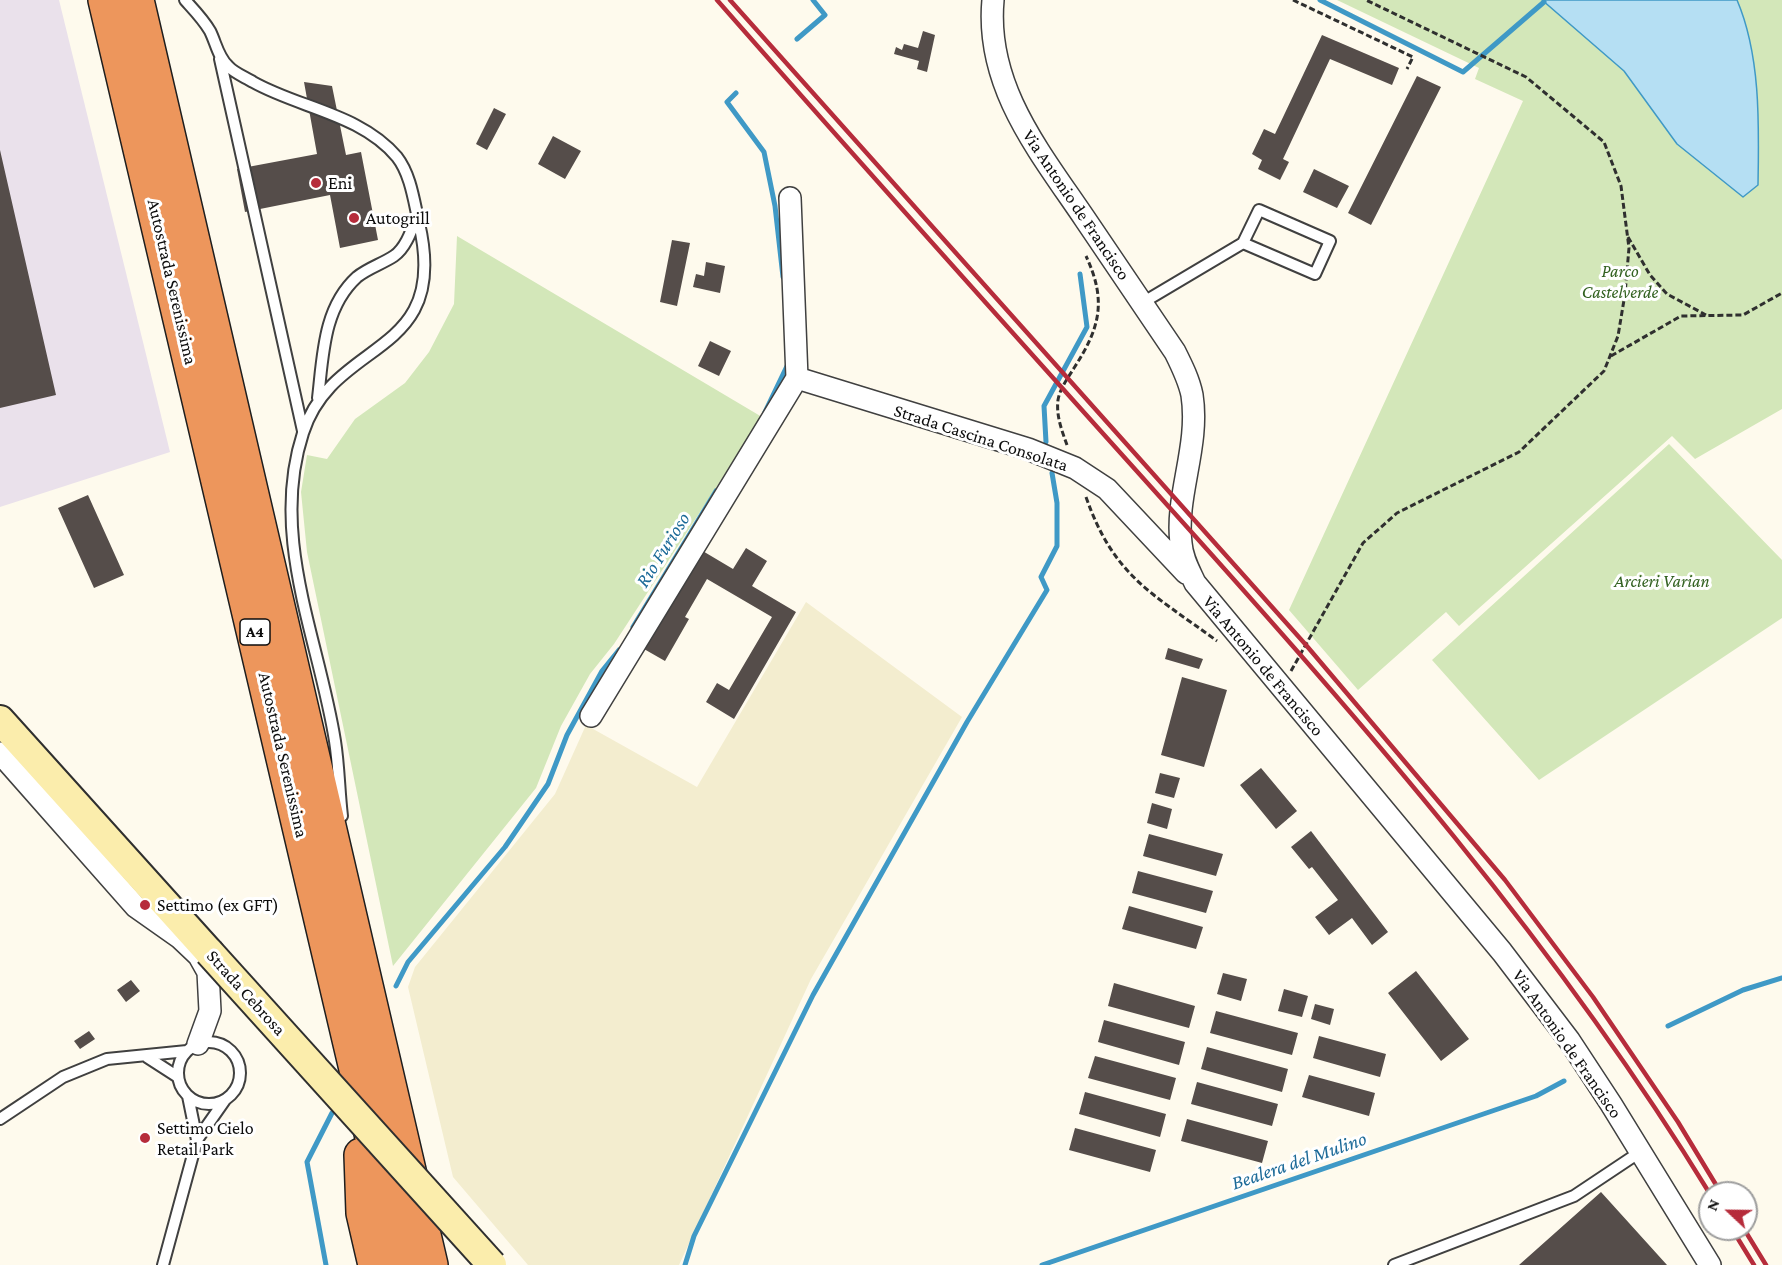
<!DOCTYPE html>
<html>
<head>
<meta charset="utf-8">
<style>
	body { margin:0 }
	#map { position:relative; width:1782px; height:1265px; overflow:hidden; background:#fefaed; font-family:"Crimson Pro",serif }
	canvas { display:block }
	.north { position:absolute; left:1698px; top:1181px; width:60px; height:60px; box-sizing:border-box; background:#fff; border:2px solid #9e9e9e; border-radius:50%; rotate:292deg; font-size:16px; font-weight:700; line-height:24px; text-align:center; color:#0d0d0d }
	.north::after { content:''; display:block; margin:auto; width:21px; height:27px; background:#b62c3b; clip-path:polygon(50% 0,100% 100%,50% 72%,0 100%) }
</style>
</head>
<body>
<div id="map">
<canvas width="1782" height="1265"></canvas>
<div class="north">N</div>
</div>
<script>
const ctx = document.querySelector('canvas').getContext('2d');
ctx.lineJoin = 'round';
function fill(path, color) {
  ctx.fillStyle = color;
  ctx.fill(path, 'evenodd');
}
function stroke(path, color, width, dash) {
  ctx.strokeStyle = color;
  ctx.lineWidth = width;
  ctx.lineCap = dash ? 'butt' : 'round';
  ctx.setLineDash(dash || []);
  ctx.stroke(path);
}
function label(font, color, halo, rows, align = 'center') {
  ctx.font = font + ' "Crimson Pro",serif';
  ctx.lineWidth = 6;
  ctx.setLineDash([]);
  ctx.textBaseline = 'middle';
  ctx.strokeStyle = halo;
  ctx.fillStyle = color;
  for (const [text, x, y, turn = 0] of rows) {
    ctx.save();
    ctx.translate(x, y);
    ctx.rotate((+turn || 0) * Math.PI / 180);
    ctx.textAlign = isNaN(turn) ? turn : align;
    if (halo) ctx.strokeText(text, 0, 0);
    ctx.fillText(text, 0, 0);
    ctx.restore();
  }
}
fill(new Path2D(`
	M0 0H59L170 452 0 507Z`), '#eae1eb');
fill(new Path2D(`
	M806 602 962 717 811 979 679 1265H528L453 1177 408 987 415 967 555 794 586 725 697 787Z`), '#f3edcf');
fill(new Path2D(`
	M1337 0H1782V409L1695 459 1672 436 1459 626 1446 612 1358 690 1289 610 1523 101 1475 79 1479 68Z
	M457 236 762 417 614 644 590 674 561 726 536 788 393 966 307 552 301 492 307 455 327 459 355 419 405 383 429 352 454 304Z
	M1669 444 1782 560V618L1539 780 1432 660Z`), '#d3e7b9');
const water = new Path2D(`
	M1542 0H1737C1761 56 1759 126 1758 185L1743 197 1677 144 1624 71Z`);
fill(water, '#b5dff3');
stroke(water, '#3f99c6', 1.5);
stroke(new Path2D(`
	M1320 0 1463 72 1544 2
	M797 39 825 15 813 0
	M736 93 727 102 764 152 775 206 783 277
	M765 412 788 364
	M1046 442 1044 406 1087 327 1080 274
	M633 627 716 491
	M396 986 408 962 505 847 548 784 567 735 602 671 619 650
	M1668 1026 1743 990 1782 978
	M326 1265 307 1162 332 1113
	M685 1265 694 1236 813 995 967 722 1047 590 1041 577 1057 546V503L1052 473
	M1042 1265 1536 1096 1564 1081`), '#3f99c6', 5);
fill(new Path2D(`
	M923 31 935 35 927 72 917 69 919 61 894 54 896 47 902 50 904 44 918 48Z
	M1322 35 1399 68 1392 85 1330 59 1283 159 1289 162 1280 180 1258 169 1262 160 1252 154 1264 129 1275 134Z
	M1417 76 1441 87 1371 225 1348 213Z
	M304 82 332 86 346 155 361 152 378 240 340 248 330 195 245 212 237 169 317 154Z
	M494 108 506 114 487 150 476 144Z
	M553 136 581 151 565 179 538 164Z
	M0 150 56 395 0 408Z
	M1314 169 1349 186 1337 208 1303 192Z
	M672 240 690 243 677 306 660 302Z
	M706 262 725 266 720 293 693 287 696 274 704 276Z
	M710 341 731 351 719 376 698 366Z
	M88 495 124 575 94 588 58 508Z
	M746 548 767 561 752 586 796 612 734 719 706 702 717 683 729 690 772 617 707 579 685 617 689 619 665 661 644 649 701 550 733 569Z
	M1168 648 1203 659 1199 669 1165 659Z
	M1182 677 1227 690 1204 767 1161 755Z
	M1261 768 1297 811 1276 829 1240 785Z
	M1160 773 1180 778 1174 798 1155 793Z
	M1152 803 1172 809 1167 829 1147 823Z
	M1311 831 1388 932 1372 945 1352 918 1329 935 1315 917 1338 900 1312 867 1309 869 1291 847Z
	M1149 834 1223 854 1216 876 1143 856Z
	M1138 871 1213 891 1206 913 1132 893Z
	M1129 906 1203 927 1196 949 1122 929Z
	M1416 971 1469 1039 1441 1061 1388 993Z
	M1223 973 1247 979 1241 1001 1217 994Z
	M131 980 140 991 126 1002 117 990Z
	M1114 983 1195 1006 1189 1028 1108 1006Z
	M1284 989 1308 996 1302 1017 1278 1011Z
	M1315 1004 1334 1009 1330 1025 1311 1019Z
	M1216 1011 1298 1033 1292 1055 1210 1033Z
	M1104 1020 1185 1042 1179 1065 1098 1042Z
	M89 1031 95 1039 80 1049 74 1041Z
	M1319 1036 1386 1054 1380 1077 1313 1058Z
	M1207 1047 1288 1069 1282 1092 1201 1069Z
	M1095 1056 1176 1078 1170 1100 1088 1078Z
	M1309 1075 1375 1093 1369 1116 1302 1097Z
	M1197 1082 1278 1104 1272 1126 1191 1104Z
	M1085 1092 1166 1114 1160 1137 1079 1114Z
	M1187 1119 1268 1141 1262 1163 1181 1141Z
	M1075 1128 1156 1150 1150 1172 1069 1150Z
	M1601 1192 1667 1265H1519Z`), '#554d4a');
const lane = new Path2D(`
	M185 0C194 10 203 19 210 31 216 43 218 57 228 66 234 73 245 77 253 82 299 108 361 114 397 157 411 175 414 202 419 223 451 360 334 336 303 433 269 537 319 639 335 741 339 766 339 791 342 816
	M220 59 303 431
	M1142 303 1243 243 1259 210 1330 241 1315 274 1243 243
	M318 398C323 356 323 308 357 277 368 268 382 264 394 256 406 248 412 229 417 216
	M178 1073a31 31 0 1 1 62 0a31 31 0 1 1-62 0Z
	M147 1057 178 1077
	M188 1096 197 1140
	M0 1119 63 1077 107 1059 187 1051
	M163 1265 197 1140 225 1100
	M1394 1265 1574 1196 1640 1152`);
const street = new Path2D(`
	M993 0C985 86 1039 151 1085 219 1115 263 1145 307 1175 352 1182 366 1189 380 1192 395 1200 446 1175 496 1181 543 1182 558 1189 570 1195 583L1502 952 1569 1040 1611 1104 1710 1265
	M797 378 1028 449 1075 468 1107 489 1186 573
	M591 716 797 378 790 198
	M0 753 136 907 180 938 199 956 208 972 210 1011 198 1044`);
const secondary = new Path2D(`
	M0 720 209 952`);
const highway = new Path2D(`
	M105 0 402 1265
	M137 0 431 1265
	M361 1155 363 1213 375 1265`);
stroke(lane, '#404040', 14);
stroke(street, '#404040', 24);
stroke(secondary, '#2f2f2f', 32);
stroke(highway, '#1e1e1e', 36);
stroke(new Path2D(`
	M1293 0 1413 57 1407 69
	M1628 237 1650 275 1667 294 1706 315
	M1611 356 1681 316 1743 315 1782 293
	M1067 445C1062 431 1056 416 1058 400 1060 388 1068 378 1074 368 1100 328 1107 301 1086 256
	M1086 497C1114 577 1152 593 1217 641
	M1291 671 1363 543 1397 513 1519 452 1604 371 1618 336 1625 294 1629 248 1621 186 1604 142 1526 77 1366 0`), '#2f2f2f', 3, [6, 3]);
stroke(lane, '#fff', 10);
stroke(street, '#fff', 21);
stroke(secondary, '#fbedac', 28);
stroke(highway, '#ed965c', 33);
stroke(new Path2D(`
	M717 0C866 170 1018 339 1169 507 1364 724 1557 944 1710 1194
	M730 0 1306 645 1505 880 1593 997 1678 1122 1721 1193
	M1732 1229 1754 1265
	M1744 1229 1766 1265`), '#b62c3b', 4.5);
const secondaryBridge = new Path2D(`
	M209 952 492 1265`);
stroke(secondaryBridge, '#2f2f2f', 32, []);
stroke(secondaryBridge, '#fbedac', 28);
for (const [x, y, r, color] of [
	[316,183,6,"#b62c3b"],
	[354,218,6,"#b62c3b"],
	[145,905,6,"#b62c3b"],
	[145,1138,6,"#b62c3b"]
]) {
  const dot = new Path2D();
  dot.arc(x, y, r, 0, 2 * Math.PI);
  ctx.fillStyle = color;
  ctx.fill(dot);
  stroke(dot, '#fff', 2);
}
for (const [x, y, w] of [
	[255,632,30]
]) {
  const box = new Path2D();
  box.roundRect(x - w / 2, y - 13, w, 26, 4.5);
  ctx.fillStyle = '#fff';
  ctx.fill(box);
  stroke(box, '#0d0d0d', 1.5);
}
label('bold 16px', '#0d0d0d', null, [
	["A4",255,632]
]);
label('18px', '#0d0d0d', '#fff', [
	["Eni",328,183],
	["Autogrill",366,218],
	["Settimo (ex GFT)",157,905],
	["Settimo Cielo",157,1128],
	["Retail Park",157,1149]
], 'left');
label('18px', '#0d0d0d', '#fff', [
	["Via Antonio de Francisco",1076,205,56],
	["Autostrada Serenissima",172,282,77],
	["Strada Cascina Consolata",981,438,18],
	["Via Antonio de Francisco",1263,666,50],
	["Autostrada Serenissima",283,755,77],
	["Strada Cebrosa",246,993,48],
	["Via Antonio de Francisco",1567,1044,55]
]);
label('italic 18px', '#326120', '#fff', [
	["Parco",1620,271],
	["Castelverde",1620,292],
	["Arcieri Varian",1662,581]
]);
label('italic 20px', '#1c6a98', '#fff', [
	["Rio Furioso",663,550,-58],
	["Bealera del Mulino",1299,1161,-19]
]);
</script>
</body>
</html>
